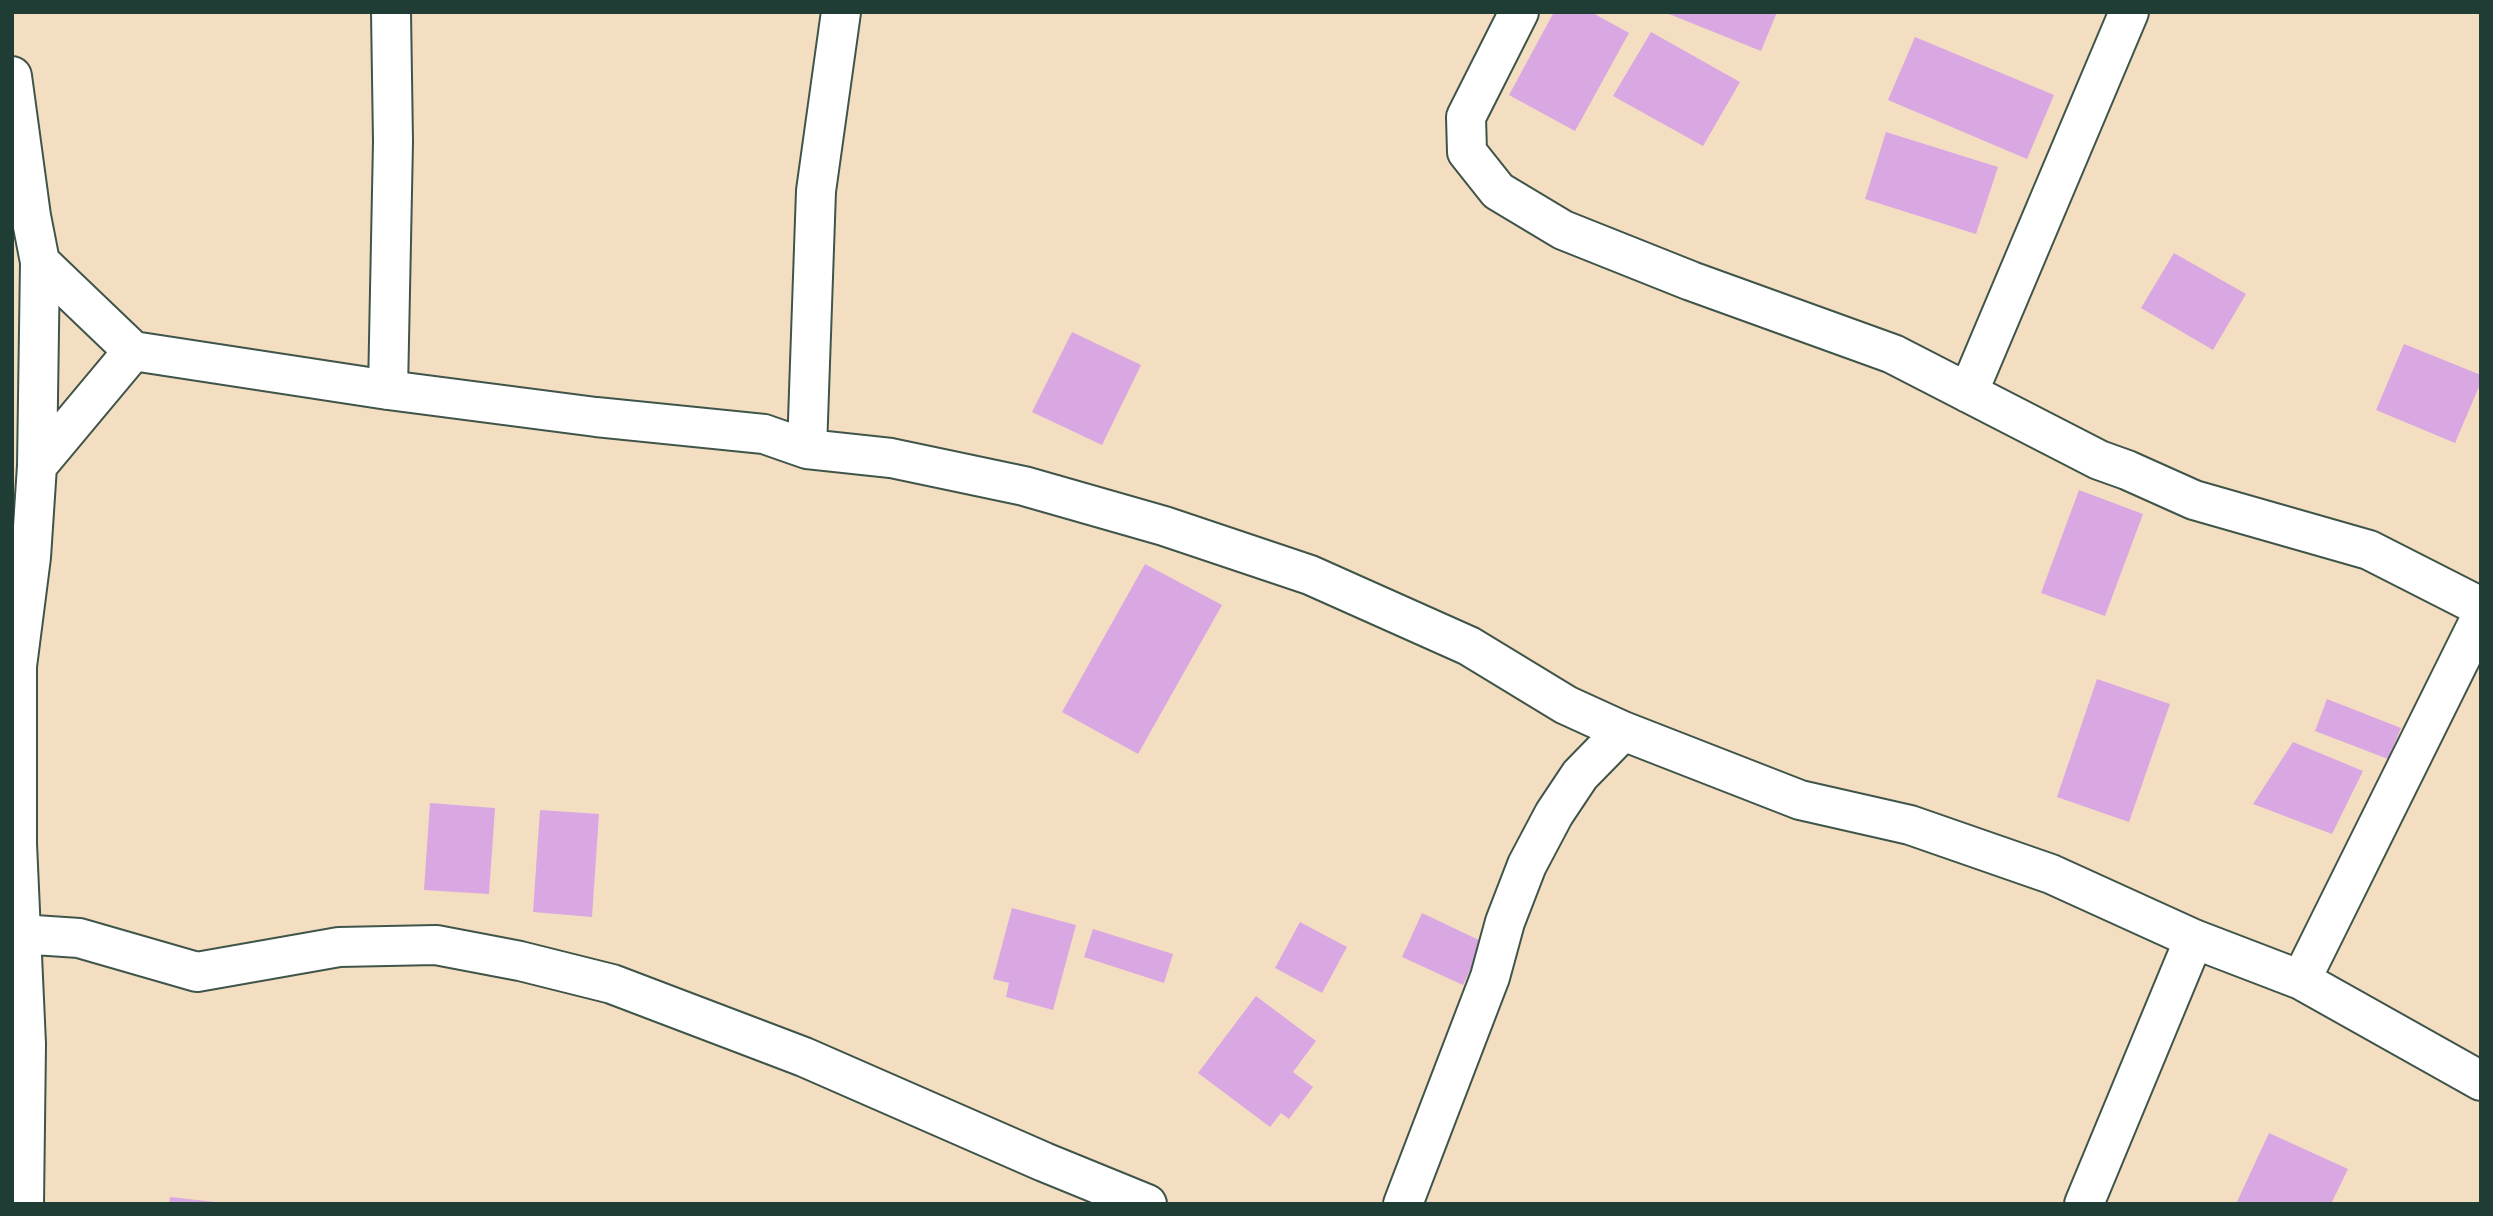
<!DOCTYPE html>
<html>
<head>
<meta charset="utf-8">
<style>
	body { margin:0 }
	#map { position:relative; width:2493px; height:1216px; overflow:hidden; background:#f4dec2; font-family:Cardo,serif }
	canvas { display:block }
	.frame { position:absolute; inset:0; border:14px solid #1f3d34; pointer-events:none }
</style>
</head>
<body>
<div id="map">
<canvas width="2493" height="1216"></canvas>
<div class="frame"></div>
</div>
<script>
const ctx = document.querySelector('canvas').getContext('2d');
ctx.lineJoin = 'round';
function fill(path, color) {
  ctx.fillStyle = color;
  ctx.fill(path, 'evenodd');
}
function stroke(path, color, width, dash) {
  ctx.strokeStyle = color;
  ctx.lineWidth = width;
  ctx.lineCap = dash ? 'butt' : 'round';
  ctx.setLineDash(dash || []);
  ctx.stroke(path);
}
fill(new Path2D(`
	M1554 12H1591L1629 33 1575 131 1509 95Z
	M1664 12H1777L1761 51Z
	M1651 32 1740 82 1703 146 1613 96Z
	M1915 37 2054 95 2027 159 1888 100Z
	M1886 132 1998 167 1976 234 1865 199Z
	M2174 253 2246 294 2213 350 2141 308Z
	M1072 332 1141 365 1102 445 1032 412Z
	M2404 344 2481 375V382L2455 443 2376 410Z
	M2079 490 2143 514 2105 616 2041 593Z
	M1145 564 1222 605 1138 754 1062 712Z
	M2097 679 2170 704 2129 822 2057 797Z
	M2327 699 2401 728 2388 759 2315 731Z
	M2293 742 2363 771 2332 834 2253 804Z
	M430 803 495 808 489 894 424 890Z
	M540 810 599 814 592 917 533 912Z
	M1012 908 1076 925 1053 1010 1006 997 1009 983 993 979Z
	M1422 913 1483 942 1463 985 1402 957Z
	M1300 922 1347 947 1322 993 1275 968Z
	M1093 929 1173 954 1164 983 1084 957Z
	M1256 996 1316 1041 1293 1072 1313 1087 1289 1119 1281 1113 1270 1127 1198 1073Z
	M2269 1133 2348 1169 2331 1204H2236Z
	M170 1197 215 1202V1204H169Z`), '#d9a7e2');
const street = new Path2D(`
	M1519 12 1466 117 1467 152 1498 191 1563 230 1691 281 1893 354 2099 460 2127 470 2194 500 2369 550 2481 607
	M12 76 31 216 40 262 37 466 31 557 17 666V844L26 1044 24 1204
	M40 262 133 351 388 390 596 417 764 434 807 449 891 458 1024 486 1164 526 1310 575 1469 646 1566 705 1623 731 1800 800 1910 825 2051 874 2194 939 2301 980 2481 1081
	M388 390 393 142 391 12
	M1968 393 2129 12
	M807 449 816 191 841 12
	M37 466 133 351
	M20 934 79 938 197 972 339 947 436 945 520 961 612 984 804 1057 1044 1162 1147 1204
	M2301 980 2481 617
	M1403 1204 1490 977 1505 922 1527 865 1554 814 1580 775 1623 731
	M2084 1204 2194 939`);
stroke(street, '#3f5549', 42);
stroke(street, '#fff', 38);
</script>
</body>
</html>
